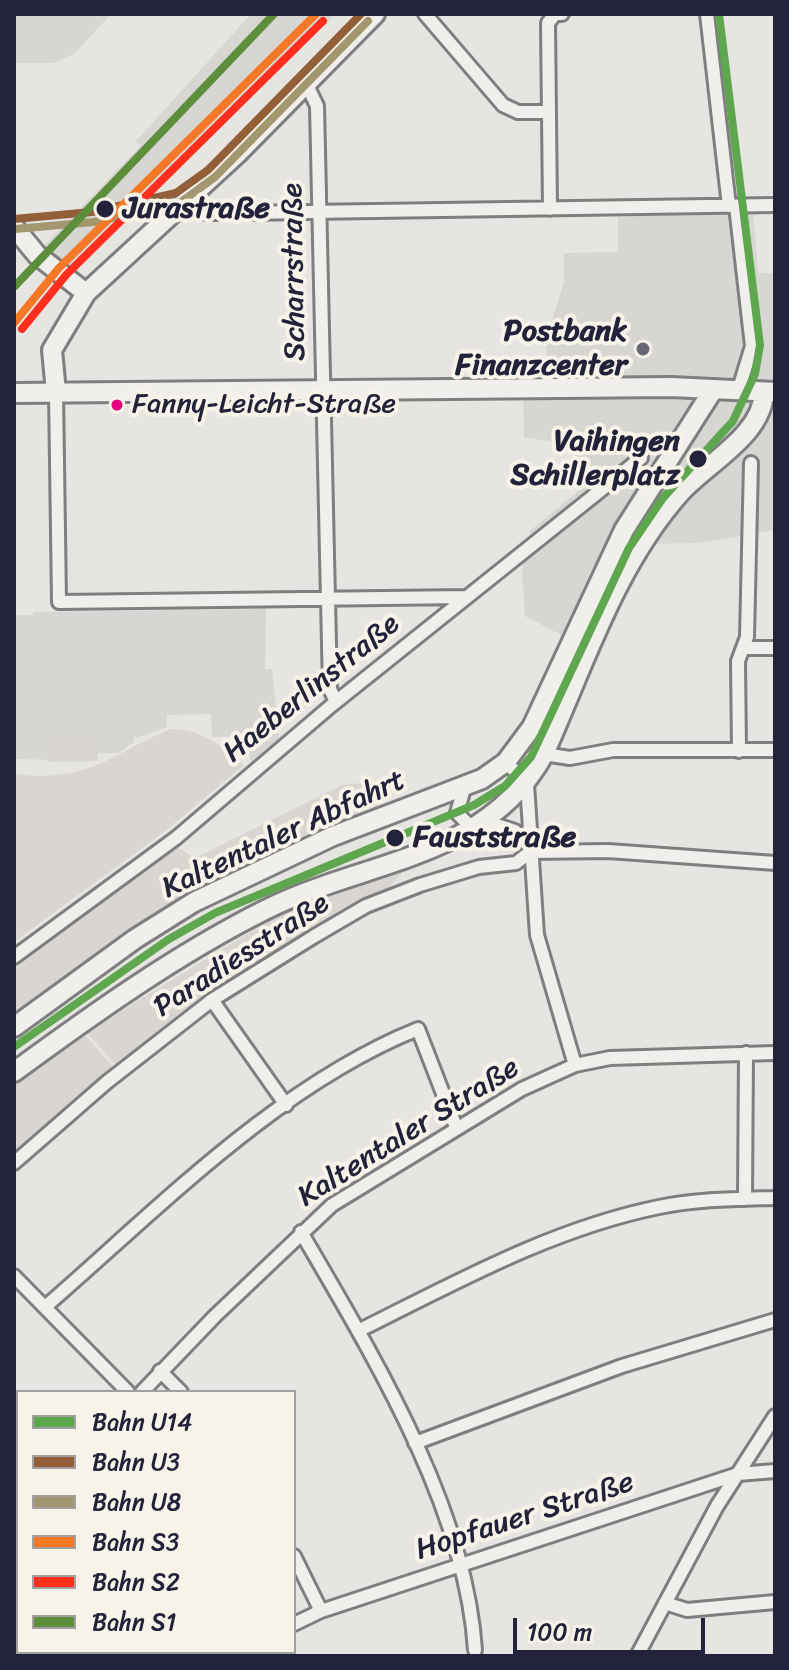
<!DOCTYPE html>
<html>
<head>
<meta charset="utf-8">
<style>
	body { margin:0 }
	#map { position:relative; width:789px; height:1670px; overflow:hidden; background:#e7e5e1; font-family:Sriracha,sans-serif }
	canvas { display:block }
	.frame { position:absolute; inset:0; border:16px solid #22223b; pointer-events:none }
	.legend { position:absolute; left:16px; top:1390px; width:280px; height:264px; box-sizing:border-box; background:#f7f3e8; border:2px solid #a29fa3; margin:0; padding:10px 14px; list-style:none; font-size:24px; color:#22223b }
	.legend li { display:flex; align-items:center; gap:16px; height:40px }
	.legend b { width:40px; border:2px solid #a29fa3 }
	.scale { position:absolute; left:513px; top:1618px; width:192px; height:36px; box-sizing:border-box; border:4px solid #22223b; border-top:0; padding-left:10px; font-size:24px; line-height:28px; white-space:nowrap; color:#22223b; -webkit-text-stroke:6px #f7f3e8; paint-order:stroke }
</style>
</head>
<body>
<div id="map">
<canvas width="789" height="1670"></canvas>
<div class="frame"></div>
<ul class="legend">
<li><b style="height:10px;background:#5ea74e"></b>Bahn U14</li>
<li><b style="height:10px;background:#935f39"></b>Bahn U3</li>
<li><b style="height:10px;background:#a39770"></b>Bahn U8</li>
<li><b style="height:10px;background:#f47825"></b>Bahn S3</li>
<li><b style="height:10px;background:#ff2e1d"></b>Bahn S2</li>
<li><b style="height:10px;background:#5c8e3c"></b>Bahn S1</li>
</ul>
<div class="scale">100 m</div>
</div>
<script>
const ctx = document.querySelector('canvas').getContext('2d');
ctx.lineJoin = 'round';
function fill(path, color) {
  ctx.fillStyle = color;
  ctx.fill(path, 'evenodd');
}
function stroke(path, color, width, dash) {
  ctx.strokeStyle = color;
  ctx.lineWidth = width;
  ctx.lineCap = dash ? 'butt' : 'round';
  ctx.setLineDash(dash || []);
  ctx.stroke(path);
}
function label(font, color, halo, rows, align = 'center') {
  ctx.font = font + ' Sriracha,sans-serif';
  ctx.lineWidth = 8;
  ctx.setLineDash([]);
  ctx.textBaseline = 'middle';
  ctx.strokeStyle = halo;
  ctx.fillStyle = color;
  for (const [text, x, y, turn = 0] of rows) {
    ctx.save();
    ctx.translate(x, y);
    ctx.rotate((+turn || 0) * Math.PI / 180);
    ctx.textAlign = isNaN(turn) ? turn : align;
    if (halo) ctx.strokeText(text, 0, 0);
    ctx.fillText(text, 0, 0);
    ctx.restore();
  }
}
fill(new Path2D(`
	M14 14H111L74 54 53 63H14Z
	M251 14H335L74 273 42 248 140 146 136 141Z
	M753 210 758 273H775V530L698 543 646 544 592 568 563 636 525 616 522 569 531 530 593 479 565 444 524 437 523 378 548 376 546 339 564 282V253L618 252V217Z
	M266 609 265 669H272L279 739 251 761 243 736 212 737 211 714 167 715V727L137 738 134 735V742L118 753H98V761L14 759V615H33V612Z`), '#d8d6d3');
fill(new Path2D(`
	M170 729C201 728 221 746 244 765L165 831 14 942V774C88 783 108 756 170 729Z
	M98 735V761L48 762V736Z
	M362 783 380 808 217 881 14 1014V963L173 844 195 858 342 785Z
	M407 868 382 894 311 929 184 1014 118 1067 86 1032 297 904Z
	M83 1033 115 1069 14 1155V1085Z`), '#d9d6d2');
const street = new Path2D(`
	M425 14 503 105 518 112H547
	M707 14 729 206
	M306 83 317 106 330 689 336 702
	M185 204 206 213H241L775 205
	M736 206 752 346 738 392
	M550 209 548 23 555 14H562
	M56 392 59 602 466 597
	M743 648H775
	M739 751 738 661 747 637 751 463
	M544 754 570 758 613 750H775
	M506 762 527 784 537 935 575 1065
	M465 785 457 813 467 823 479 827
	M487 822 515 831 530 847
	M530 852 608 851 775 863
	M14 957 176 838 332 705 641 458
	M212 1000 286 1105
	M14 1163 107 1082 212 1000 313 937 366 906 420 885 479 867 516 863 530 852
	M745 1199 746 1053
	M301 1232C372 1354 466 1507 475 1650
	M14 1276 128 1392
	M45 1307C158 1209 278 1085 418 1029L456 1127
	M358 1331C455 1283 551 1229 659 1207 697 1199 736 1199 775 1198
	M160 1371 181 1392
	M142 1392 215 1316 332 1205 522 1089 575 1065 610 1058 775 1053
	M415 1443 622 1366 775 1320
	M14 1522 18 1518
	M294 1556 321 1611
	M665 1603 687 1610 775 1602
	M294 1624 321 1611 738 1474 775 1471
	M151 1652 153 1656
	M224 1656 233 1652
	M637 1656 717 1506 775 1416`);
const secondary = new Path2D(`
	M14 227 37 255 86 293
	M56 392 52 350 86 293 237 154 375 14
	M14 393 671 387 775 392
	M14 1027 135 939 194 902 333 836 482 779 506 762 532 727 624 530 713 390
	M14 1072C93 1014 177 954 265 910 364 860 486 860 544 754 584 665 615 566 680 493 707 463 763 435 764 392`);
stroke(street, '#7f7e81', 18);
stroke(secondary, '#7f7e81', 24);
stroke(street, '#f0efeb', 12);
stroke(secondary, '#f0efeb', 18);
stroke(new Path2D(`
	M14 1047 169 939 215 913 474 805 505 786 531 757 629 548 663 498 733 421 755 374 760 345 719 14`), '#5ea74e', 8);
stroke(new Path2D(`
	M14 219 92 212 176 193 208 170 361 14`), '#935f39', 8);
stroke(new Path2D(`
	M15 229 94 222 181 202 215 177 368 21`), '#a39770', 8);
stroke(new Path2D(`
	M14 323 59 268 316 14`), '#f47825', 8);
stroke(new Path2D(`
	M22 329 66 275 323 21`), '#ff2e1d', 8);
stroke(new Path2D(`
	M14 287 274 14`), '#5c8e3c', 8);
for (const [x, y, r, color] of [
	[105,209,10,"#22223b"],
	[643,349,8,"#676675"],
	[117,405,7,"#e5007d"],
	[698,459,10,"#22223b"],
	[395,838,10,"#22223b"]
]) {
  const dot = new Path2D();
  dot.arc(x, y, r, 0, 2 * Math.PI);
  ctx.fillStyle = color;
  ctx.fill(dot);
  stroke(dot, '#f7f3e8', 3);
}
label('28px', '#22223b', '#f7f3e8', [
	["Fanny-Leicht-Straße",132,405]
], 'left');
label('bold 30px', '#22223b', '#f7f3e8', [
	["Jurastraße",123,209],
	["Vaihingen",680,442,"right"],
	["Schillerplatz",680,476,"right"],
	["Fauststraße",413,838]
], 'left');
label('30px', '#22223b', '#f7f3e8', [
	["Scharrstraße",295,272,-91],
	["Haeberlinstraße",312,689,-39],
	["Kaltentaler Abfahrt",284,835,-25],
	["Paradiesstraße",242,956,-33],
	["Kaltentaler Straße",409,1133,-32],
	["Hopfauer Straße",525,1517,-18]
]);
label('bold 30px', '#22223b', '#f7f3e8', [
	["Postbank",627,332],
	["Finanzcenter",627,366]
], 'right');
</script>
</body>
</html>
